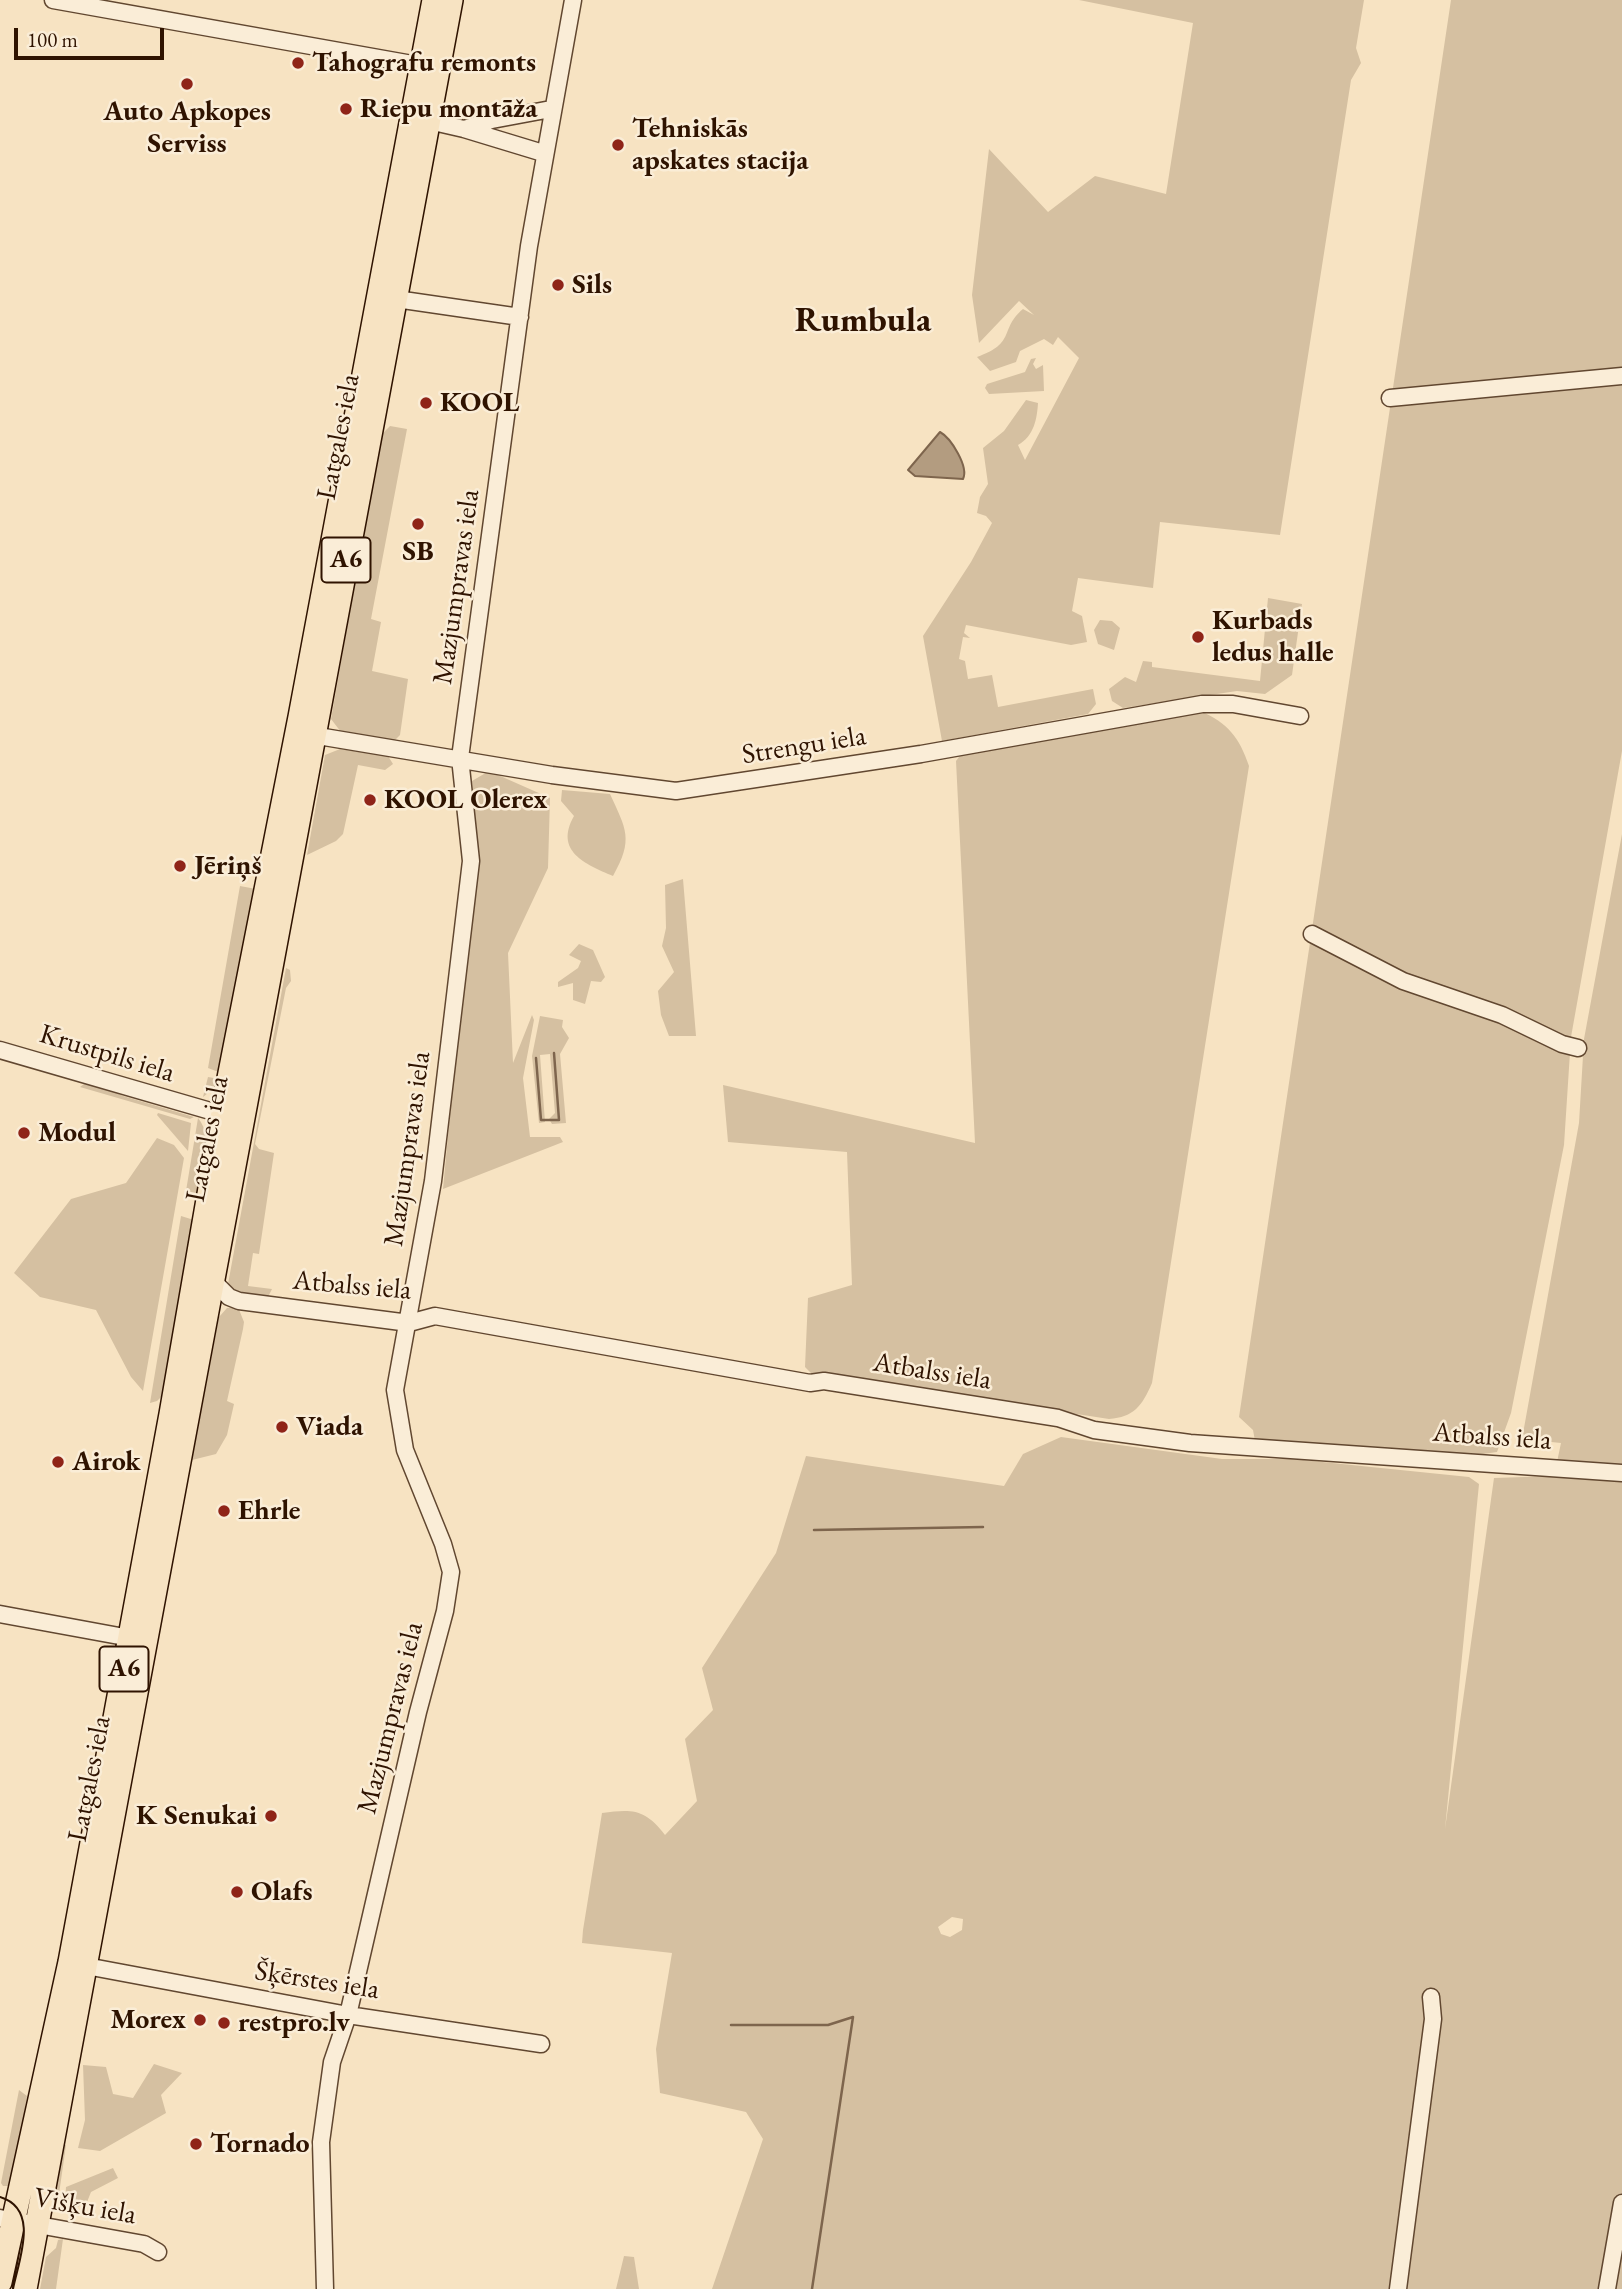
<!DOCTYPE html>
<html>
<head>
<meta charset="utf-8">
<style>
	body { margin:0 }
	#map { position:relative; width:1622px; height:2289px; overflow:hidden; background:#f7e3c2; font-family:"EB Garamond",serif }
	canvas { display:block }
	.scale { position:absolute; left:14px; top:28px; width:150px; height:32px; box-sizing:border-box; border:4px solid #2f1300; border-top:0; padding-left:9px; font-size:21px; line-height:24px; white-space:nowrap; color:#2f1300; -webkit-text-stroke:5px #faedd7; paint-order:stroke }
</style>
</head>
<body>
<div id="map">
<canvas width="1622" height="2289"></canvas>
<div class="scale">100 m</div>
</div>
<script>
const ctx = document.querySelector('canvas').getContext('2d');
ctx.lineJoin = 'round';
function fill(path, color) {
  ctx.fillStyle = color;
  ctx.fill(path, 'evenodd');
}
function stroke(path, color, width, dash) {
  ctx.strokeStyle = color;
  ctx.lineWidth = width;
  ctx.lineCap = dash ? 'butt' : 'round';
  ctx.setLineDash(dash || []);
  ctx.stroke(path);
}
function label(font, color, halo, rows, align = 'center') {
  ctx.font = font + ' "EB Garamond",serif';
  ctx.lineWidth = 5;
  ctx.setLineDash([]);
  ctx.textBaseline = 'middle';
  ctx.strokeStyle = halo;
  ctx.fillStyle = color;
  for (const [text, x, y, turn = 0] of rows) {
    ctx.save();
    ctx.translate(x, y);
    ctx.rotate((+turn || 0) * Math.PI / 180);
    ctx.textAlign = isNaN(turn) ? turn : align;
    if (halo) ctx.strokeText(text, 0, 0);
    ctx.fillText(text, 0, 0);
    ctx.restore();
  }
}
fill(new Path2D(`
	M1079 0H1364L1356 48 1361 63 1351 80 1280 535 1160 522 1153 588 1078 578 1072 611 1082 616 1087 642 1071 645 966 625 964 633 970 638 963 637 959 659 965 661 968 679 992 675 998 707 1093 689 1096 704 1088 714 942 741 923 636 971 562 992 523 986 516 977 513 980 497 988 484 983 448 1004 431 1026 400 1038 403C1037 419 1034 436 1018 445L1025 460 1079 358 1058 337 1053 345 1044 339 1020 351 1016 362 990 371 977 357C1017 343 999 329 1023 309L1034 315 1019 301 979 343 972 295 989 149 1048 212 1095 176 1166 194 1193 23Z
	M1451 0H1622V751L1571 1037 1564 1145 1511 1413 1497 1452 1476 1455 1255 1441 1253 1430 1239 1417Z
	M1036 358 1033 364 1036 369 1043 365 1044 391 989 394 985 388 987 384 1025 372 1031 359Z
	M390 426 407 429 371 619 381 622 372 671 408 679 400 735 394 741 341 732 331 719 381 435Z
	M1268 598 1302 604 1292 675 1265 694 1237 691 1123 708 1112 701 1109 689 1125 677 1136 682 1143 661 1152 662V667L1260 681Z
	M1100 620 1112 621 1120 628 1114 650 1098 644 1094 630Z
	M1200 711C1228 723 1239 737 1249 766L1152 1383C1142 1406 1134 1417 1109 1419L811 1373 805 1367 808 1298 852 1285 847 1152 728 1142 723 1085 975 1143 956 761 962 753Z
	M340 749 388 756 393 764 385 770 358 765 343 834 336 841 307 855 325 755Z
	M489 771 550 798 548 868 508 953 513 1063 532 1015 534 1020 523 1078 530 1137H560L563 1142 443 1189 464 966 479 861 472 781Z
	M562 790 610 794C626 829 634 839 613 876 585 864 554 851 574 816L561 801Z
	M1622 834V2289H712L763 2139 746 2112 660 2093 656 2049 672 1953 582 1943 583 1930 602 1813C633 1809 645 1809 665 1835L697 1801 685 1739 713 1710 702 1668 776 1553 806 1456 1004 1486 1023 1454 1061 1437 1222 1459H1293L1469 1477 1479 1484 1445 1829 1494 1478 1554 1476 1561 1443 1522 1439 1579 1123 1584 1039ZM952 1917 963 1919 962 1930 950 1937 941 1934 938 1927Z
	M683 879 696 1036H669L661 1015 658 991 674 972 662 946 666 928 665 885Z
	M240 886 256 889 221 1073 208 1068Z
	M579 944 593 950 605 977 601 982 591 981 585 1004 573 1000V983L558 987V982L578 968 581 961 569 955Z
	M286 968 290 970 291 981 286 988 255 1144 259 1149 274 1153 259 1254 253 1253 248 1286 272 1289 268 1297 232 1291 228 1284Z
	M540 1016 563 1020 562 1027 569 1038 560 1054 566 1123 552 1124 549 1119 555 1113 550 1054 540 1055 545 1122 539 1123 532 1056Z
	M208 1077 219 1079 218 1085 203 1097Z
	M84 1084 101 1086 123 1096 194 1117 190 1119 80 1087Z
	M158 1113 191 1123 188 1151 157 1115Z
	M198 1118C215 1139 203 1170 199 1195L186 1191Z
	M157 1138 174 1145 184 1158 143 1391 131 1377 96 1310 40 1297 14 1273 71 1199 126 1183Z
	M181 1216 194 1220 163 1395 157 1401 150 1403Z
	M238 1307 244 1322 243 1329 227 1401 234 1404 227 1435 216 1454 192 1460 219 1317 227 1308Z
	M154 2064 182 2073 161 2095 166 2113 100 2151 78 2148 85 2120 83 2065 106 2067 113 2094 133 2098Z
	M19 2090 27 2096 12 2186H3L1 2183Z
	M62 2144 66 2145 59 2194 53 2195Z
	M113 2168 118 2178 91 2192 87 2202 70 2211 65 2203 66 2187Z
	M63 2239 56 2289H40L46 2257 56 2248 58 2240Z
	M624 2256 634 2257 639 2289H616Z`), '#d5c0a1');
const water = new Path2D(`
	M940 432C951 438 969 467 963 479L915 476 908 470Z`);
fill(water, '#b39c80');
stroke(water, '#7e654d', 2);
stroke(new Path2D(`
	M536 1058 541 1120H559L554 1053
	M814 1530 983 1527
	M731 2025H828L853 2017 812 2289`), '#7e654d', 2.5);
const minor = new Path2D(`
	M53 0 429 67
	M429 121 464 129
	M543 153 464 129 492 120 551 109
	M396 299 520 317
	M1390 398 1622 376
	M306 734 552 775 676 791 921 754 1202 704H1233L1300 716
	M1312 934 1403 981 1502 1015 1562 1044 1578 1048
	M0 1050 231 1117
	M211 1279 229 1297 239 1301 409 1323 435 1316 810 1383 824 1381 1058 1418 1094 1430 1190 1443 1622 1473
	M0 1614 130 1638
	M86 1966 348 2015 541 2044
	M0 2218 144 2244 158 2252
	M325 2289 321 2142 332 2062 348 2015 418 1712 445 1611 451 1572 443 1544 405 1450 395 1390 433 1181 471 861 460 758 464 728 529 246 573 0
	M1398 2289 1433 2019 1431 1997
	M1607 2289 1622 2203`);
const highway = new Path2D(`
	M0 2282 70 1962 171 1414 229 1078 300 717 434 0
	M25 2289 451 0`);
stroke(minor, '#614730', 19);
stroke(highway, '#2f1300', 26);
stroke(minor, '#faedd7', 16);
stroke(highway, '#f7e3c2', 23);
stroke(new Path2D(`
	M0 2197C40 2209 19 2259 13 2289`), '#2f1300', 2);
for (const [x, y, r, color] of [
	[298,63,7,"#8f2418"],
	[187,84,7,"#8f2418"],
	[346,109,7,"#8f2418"],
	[618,145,7,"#8f2418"],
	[558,285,7,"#8f2418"],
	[426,403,7,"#8f2418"],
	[418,524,7,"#8f2418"],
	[1198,637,7,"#8f2418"],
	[370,800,7,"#8f2418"],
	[180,866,7,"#8f2418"],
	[24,1133,7,"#8f2418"],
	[282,1427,7,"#8f2418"],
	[58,1462,7,"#8f2418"],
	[224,1511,7,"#8f2418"],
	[271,1816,7,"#8f2418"],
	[237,1892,7,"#8f2418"],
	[200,2020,7,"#8f2418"],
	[224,2023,7,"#8f2418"],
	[196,2144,7,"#8f2418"]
]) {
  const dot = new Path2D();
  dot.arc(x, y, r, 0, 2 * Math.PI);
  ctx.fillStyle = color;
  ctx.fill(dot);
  stroke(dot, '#faedd7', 2.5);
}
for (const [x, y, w] of [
	[346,560,49],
	[124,1669,49]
]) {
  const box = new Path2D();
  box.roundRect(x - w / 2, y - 22.5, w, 45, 5);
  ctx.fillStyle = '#faedd7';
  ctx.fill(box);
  stroke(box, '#2f1300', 2);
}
label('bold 26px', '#2f1300', null, [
	["A6",346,560],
	["A6",124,1669]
]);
label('bold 28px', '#2f1300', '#faedd7', [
	["Tahografu remonts",312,63],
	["Riepu montāža",360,109],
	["Auto Apkopes",187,112,"center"],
	["Serviss",187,144,"center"],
	["Tehniskās",632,129],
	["apskates stacija",632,161],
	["Sils",572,285],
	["KOOL",440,403],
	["SB",418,552,"center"],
	["Kurbads",1212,621],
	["ledus halle",1212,653],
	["KOOL Olerex",384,800],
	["Jēriņš",194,866],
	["Modul",38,1133],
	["Viada",296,1427],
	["Airok",72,1462],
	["Ehrle",238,1511],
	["K Senukai",257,1816,"right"],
	["Olafs",251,1892],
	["Morex",186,2020,"right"],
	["restpro.lv",238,2023],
	["Tornado",210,2144]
], 'left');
label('28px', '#2f1300', '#faedd7', [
	["Latgales iela",339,437,-79],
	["Mazjumpravas iela",457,587,-82],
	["Strengu iela",804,746,-9],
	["Krustpils iela",107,1054,17],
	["Latgales iela",208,1139,-79],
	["Mazjumpravas iela",408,1149,-82],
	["Atbalss iela",352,1286,5],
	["Atbalss iela",932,1372,9],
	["Atbalss iela",1492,1437,4],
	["Mazjumpravas iela",391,1718,-76],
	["Latgales iela",90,1779,-79],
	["Šķērstes iela",317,1981,9],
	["Višķu iela",85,2207,10]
]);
label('bold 35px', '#2f1300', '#faedd7', [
	["Rumbula",863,321]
]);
</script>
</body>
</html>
